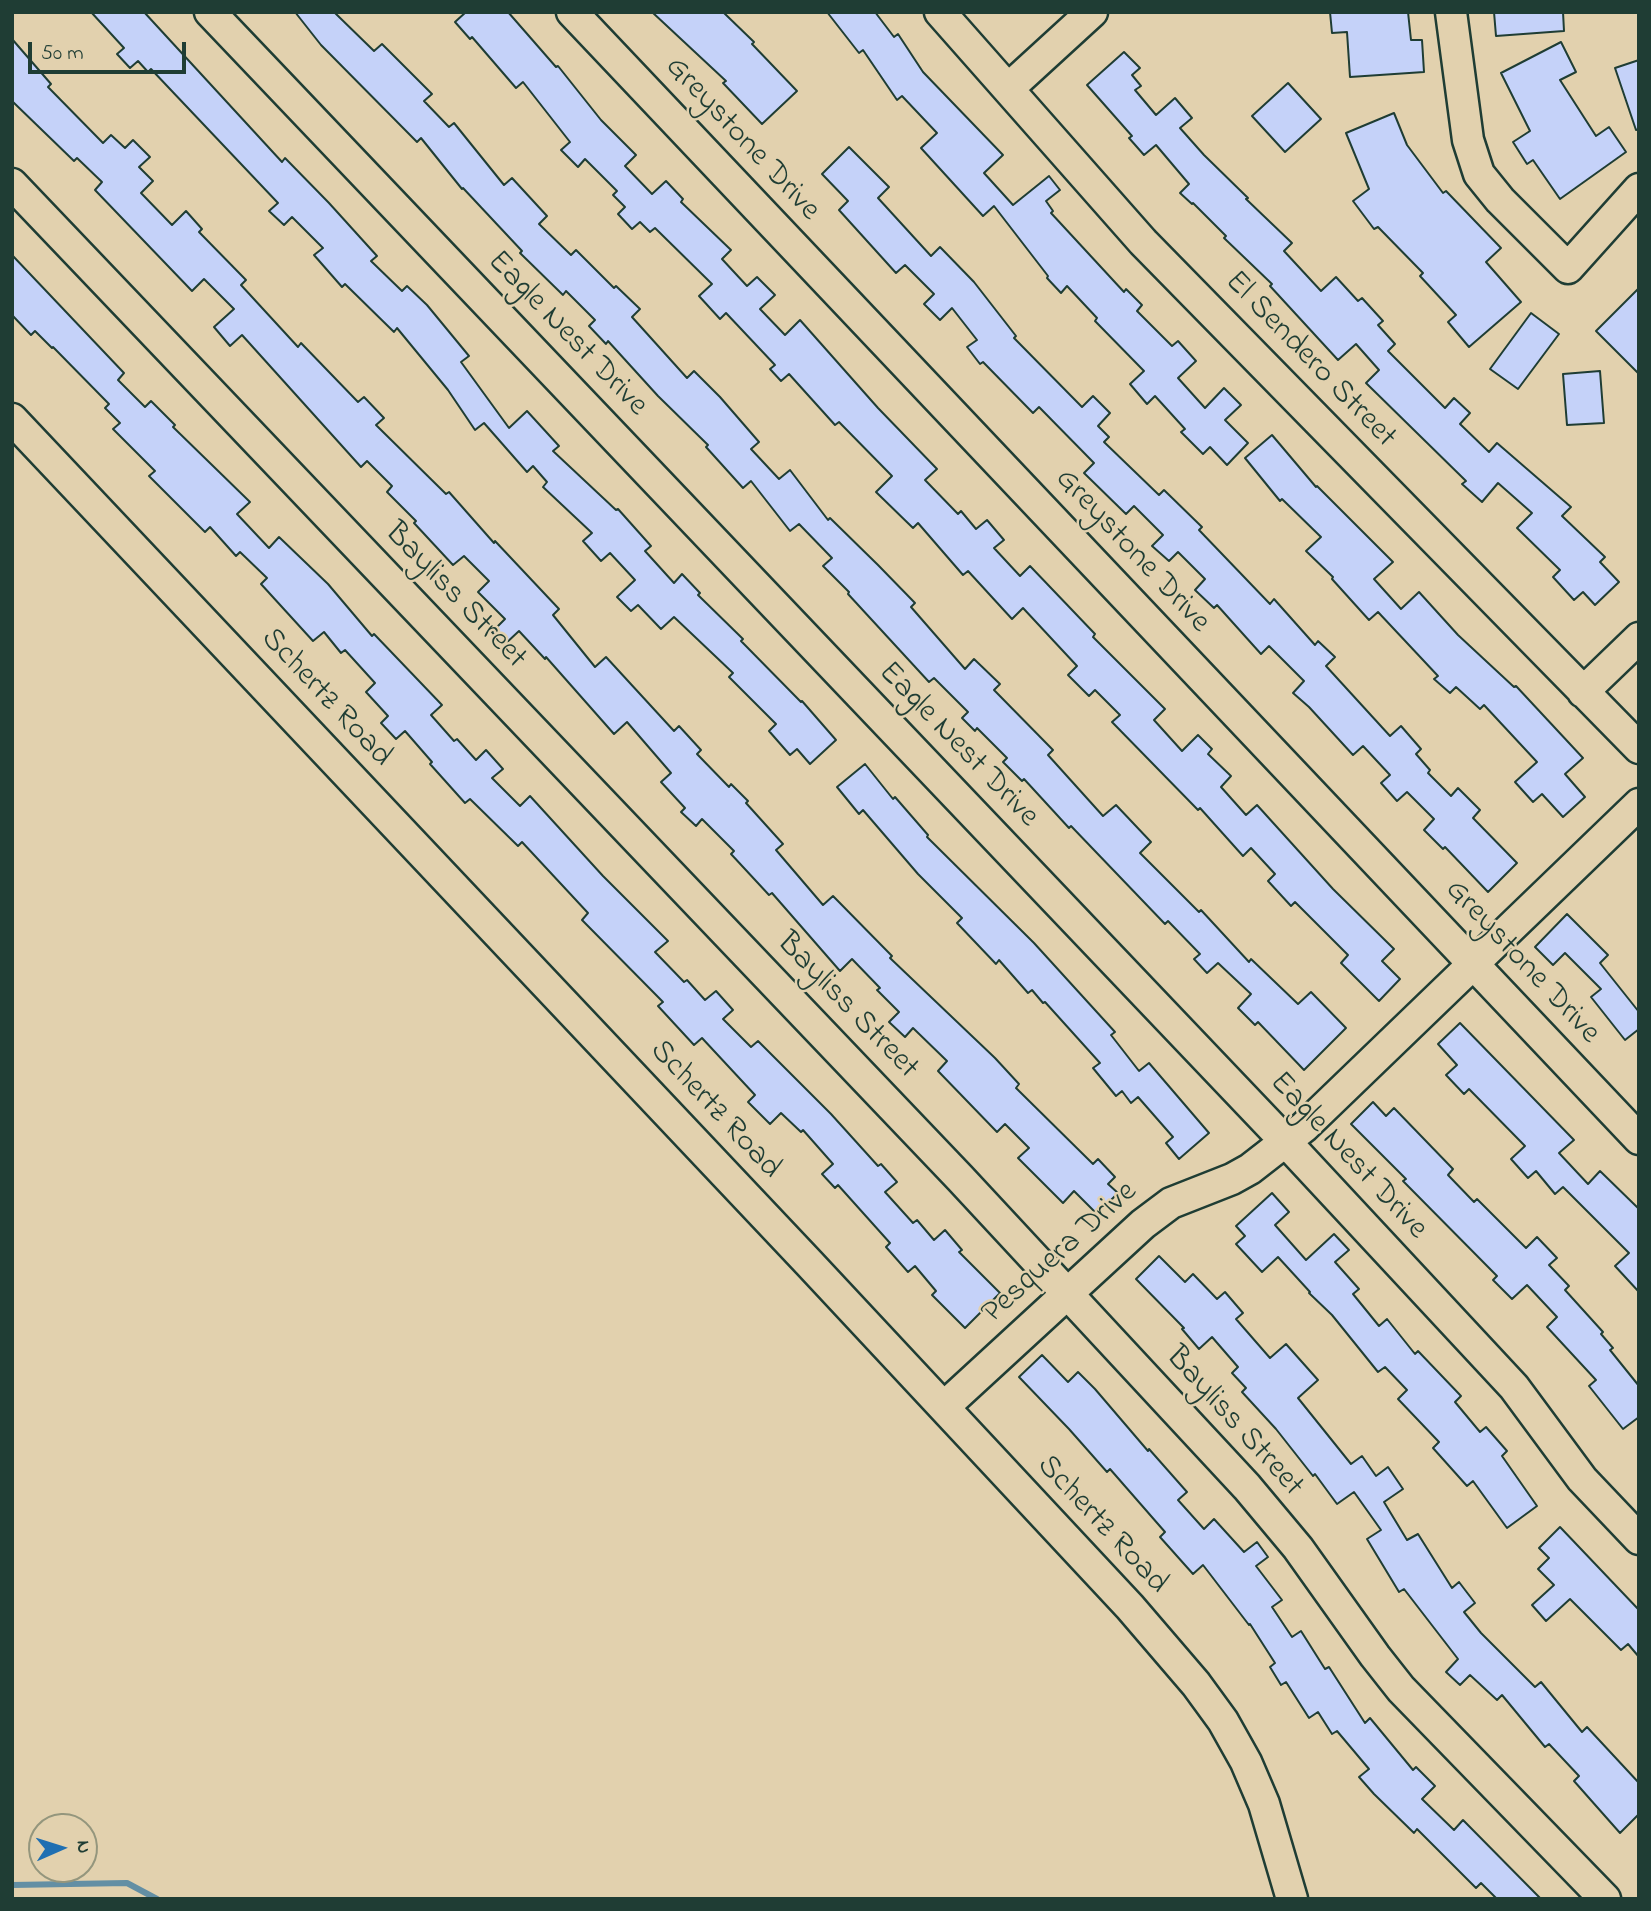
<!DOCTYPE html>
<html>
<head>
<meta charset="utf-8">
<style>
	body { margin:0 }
	#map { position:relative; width:1651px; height:1911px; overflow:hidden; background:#e2d1ae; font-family:"Indie Flower",sans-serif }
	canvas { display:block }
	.frame { position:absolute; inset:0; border:14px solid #1f3d34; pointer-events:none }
	.north { position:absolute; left:28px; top:1813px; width:70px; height:70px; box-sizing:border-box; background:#e2d1ae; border:2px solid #94967d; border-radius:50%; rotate:87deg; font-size:19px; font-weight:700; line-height:28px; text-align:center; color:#1f3d34 }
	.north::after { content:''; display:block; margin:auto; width:24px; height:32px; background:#1f6fb2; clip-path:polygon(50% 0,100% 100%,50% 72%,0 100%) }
	.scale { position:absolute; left:28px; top:42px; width:158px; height:32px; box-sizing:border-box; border:4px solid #1f3d34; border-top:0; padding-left:9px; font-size:21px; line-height:24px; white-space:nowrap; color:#1f3d34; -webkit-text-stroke:5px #e2d1ae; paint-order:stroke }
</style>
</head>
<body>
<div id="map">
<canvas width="1651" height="1911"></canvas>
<div class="frame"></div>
<div class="north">N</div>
<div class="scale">50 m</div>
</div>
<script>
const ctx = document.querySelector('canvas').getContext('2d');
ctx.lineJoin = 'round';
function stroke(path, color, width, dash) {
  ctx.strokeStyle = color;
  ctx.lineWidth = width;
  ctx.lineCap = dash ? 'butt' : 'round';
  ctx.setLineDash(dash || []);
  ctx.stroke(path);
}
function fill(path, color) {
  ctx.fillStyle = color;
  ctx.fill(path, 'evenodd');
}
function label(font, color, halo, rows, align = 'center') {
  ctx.font = font + ' "Indie Flower",sans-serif';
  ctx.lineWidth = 5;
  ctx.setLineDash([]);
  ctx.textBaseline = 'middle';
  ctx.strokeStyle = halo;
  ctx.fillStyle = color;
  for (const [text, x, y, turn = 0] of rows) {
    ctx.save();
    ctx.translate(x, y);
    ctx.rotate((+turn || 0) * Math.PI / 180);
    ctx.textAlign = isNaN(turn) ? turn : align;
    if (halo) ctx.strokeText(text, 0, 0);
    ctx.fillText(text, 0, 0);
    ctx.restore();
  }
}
stroke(new Path2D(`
	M12 1885 127 1883 157 1899`), '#638fa4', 6);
const building = new Path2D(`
	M91 12H144L282 162 285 158 329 203 377 256 371 261 402 291 407 286 427 305 469 356 461 362 509 428 527 411 559 446 553 451 616 510 618 509 651 546 645 551 674 583 682 574 700 593 698 595 743 639 741 641 801 702 802 701 836 740 810 764 797 749 790 755 769 731 776 724 729 677 733 673 674 617 661 629 638 605 631 611 617 597 635 580 610 553 601 561 583 541 592 533 543 487 547 482 533 466 527 472 484 423 475 430 448 390 397 328 394 332 345 284 342 287 314 255 323 248 292 217 284 225 269 211 278 203 151 69 148 72 138 61 130 68 117 54 124 48Z
	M295 12H334L374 51 382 44 432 94 424 101 449 127 454 123 504 185 512 178 547 216 539 224 571 255 576 250 614 288 616 286 640 309 632 317 687 378 694 371 720 397 759 442 751 449 779 479 790 470 828 520 830 518 878 565 915 603 911 607 965 669 974 659 1000 684 994 690 1053 750 1048 755 1103 816 1116 805 1151 842 1140 853 1199 912 1201 910 1249 962 1251 959 1298 1004 1311 992 1346 1028 1304 1070 1258 1022 1255 1025 1238 1008 1251 994 1218 963 1207 973 1194 959 1200 954 1168 921 1165 924 1071 826 1069 828 1024 779 1022 781 1003 762 1007 758 977 728 975 731 962 718 968 712 934 678 929 682 848 594 849 592 823 566 832 558 799 524 790 531 751 481 743 488 706 447 708 445 658 396 608 341 606 344 589 326 595 320 566 291 563 295 520 253 522 251 463 188 462 189 421 138 417 142 321 45Z
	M466 12H508L556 67 558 66 601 120 636 155 625 166 652 194 666 181 683 199 681 202 731 250 722 259 747 286 757 277 775 295 760 309 785 335 800 320 878 408 937 469 925 480 958 514 961 511 976 529 987 520 1004 540 994 548 1020 576 1030 566 1095 634 1093 637 1165 709 1154 720 1182 751 1198 735 1212 749 1208 754 1231 776 1221 787 1246 815 1257 805 1333 889 1394 949 1382 961 1400 979 1379 1001 1341 963 1348 955 1295 902 1291 906 1268 881 1275 874 1251 848 1243 856 1200 808 1198 810 1112 722 1120 715 1095 690 1089 696 1068 675 1077 666 1023 608 1012 619 968 571 963 575 918 523 913 528 876 492 892 476 839 422 835 425 789 374 781 381 770 369 775 365 726 313 720 319 699 296 712 284 655 228 650 232 640 222 632 229 618 214 625 207 613 195 617 191 585 159 578 167 561 150 570 142 523 82 516 88 472 37 470 39 455 22Z
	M652 12H723L754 42 752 44 797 91 762 124 723 83 726 81Z
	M827 12H875L894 37 898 34 923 72 1003 155 984 173 1013 205 1049 176 1060 190 1046 201 1053 211 1051 213 1124 292 1126 289 1142 305 1137 311 1172 346 1178 341 1196 361 1178 378 1205 408 1224 388 1241 405 1225 420 1248 443 1227 465 1210 447 1203 454 1181 432 1185 429 1155 396 1147 404 1130 384 1144 371 1095 321 1097 318 1067 286 1061 293 1047 278 1048 276 994 206 983 216 921 148 937 133 902 96 897 100 863 50 859 53Z
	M1330 12H1408L1411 40H1422L1424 72 1350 77 1347 32 1332 33Z
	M1494 12H1563L1564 31 1496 36Z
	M12 39 51 84 48 87 103 143 111 135 125 148 133 140 150 157 139 167 153 181 141 193 172 225 186 211 202 229 199 232 246 280 241 285 298 347 301 343 358 402 364 397 384 418 376 425 446 494 449 492 494 543 495 541 559 609 553 615 595 667 606 657 674 731 679 726 701 750 697 754 729 787 731 784 748 801 746 803 783 844 776 850 823 905 833 896 892 956 890 958 995 1058 1019 1084 1016 1088 1093 1164 1098 1159 1115 1177 1108 1184 1118 1193 1097 1214 1074 1191 1063 1203 1018 1158 1029 1148 1005 1124 997 1132 938 1071 947 1061 913 1028 905 1037 889 1022 899 1012 877 990 880 988 852 959 840 971 772 893 769 895 731 854 734 851 702 819 696 826 681 812 685 808 661 782 671 773 627 722 614 734 546 657 545 659 519 631 504 645 492 632 505 619 478 592 489 581 464 556 453 565 414 523 416 521 387 492 392 486 367 461 361 467 242 335 230 346 214 327 234 309 204 279 192 291 95 190 102 182 77 158 74 161 12 101Z
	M1561 42 1576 72 1560 80 1596 136 1609 127 1626 152 1560 199 1533 160 1527 164 1513 142 1530 131 1501 73Z
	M1124 52 1140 68 1132 75 1141 86 1135 90 1156 115 1175 98 1192 118 1180 128 1204 155 1248 198 1246 199 1292 243 1284 251 1321 291 1336 277 1358 301 1362 298 1383 321 1378 325 1395 344 1388 351 1445 408 1454 398 1470 413 1460 424 1489 452 1497 443 1571 507 1562 516 1605 557 1600 562 1619 582 1595 605 1583 592 1574 600 1553 577 1560 570 1517 528 1532 513 1498 483 1482 502 1462 484 1466 481 1366 383 1379 370 1356 344 1338 360 1270 286 1272 284 1224 238 1226 236 1193 203 1192 204 1180 193 1189 184 1156 145 1144 155 1129 138 1132 136 1087 85Z
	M1639 60V129L1636 130 1615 68Z
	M1288 83 1321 119 1285 152 1252 116Z
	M1394 113 1407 145 1443 193 1446 191 1501 248 1486 262 1521 302 1469 347 1448 322 1456 315 1420 276 1423 273 1378 227 1374 229 1353 201 1369 189 1346 133Z
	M849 147 889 187 878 198 931 256 940 247 974 282 1016 336 1014 338 1082 407 1093 396 1110 413 1098 426 1109 437 1104 442 1159 495 1164 490 1202 527 1199 530 1270 604 1274 599 1315 645 1318 641 1335 657 1326 666 1390 736 1401 726 1421 749 1416 754 1430 770 1428 773 1451 796 1458 788 1480 810 1473 818 1517 863 1488 892 1445 847 1443 849 1424 830 1434 819 1407 792 1397 801 1381 783 1390 775 1363 746 1353 755 1309 707 1293 693 1304 681 1269 646 1261 654 1217 605 1214 608 1195 590 1205 579 1178 552 1169 561 1152 546 1163 535 1134 506 1126 514 1084 473 1094 463 1039 407 1033 413 983 362 980 364 967 347 977 340 952 308 940 320 924 304 934 294 905 265 896 273 839 210 848 201 822 174Z
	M12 255 124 373 118 380 145 407 151 401 175 425 173 427 250 502 237 514 269 548 279 537 328 584 372 636 374 634 442 705 431 715 454 741 457 739 476 760 486 750 503 769 492 778 520 806 530 796 603 876 668 941 655 952 684 982 687 980 705 1000 716 991 733 1010 723 1019 751 1047 758 1041 831 1114 878 1166 881 1164 897 1182 885 1192 913 1223 917 1220 934 1240 945 1230 962 1250 959 1252 1000 1293 965 1328 932 1295 936 1291 915 1266 908 1272 886 1247 890 1243 838 1185 835 1188 822 1174 833 1164 803 1130 801 1132 781 1113 770 1124 748 1102 755 1095 702 1038 694 1045 658 1006 663 1002 582 920 588 913 522 842 518 846 470 799 465 803 430 764 432 762 405 731 396 739 381 723 388 716 366 692 375 683 345 650 341 653 324 632 313 641 261 584 267 578 240 552 236 556 210 527 205 532 149 476 155 471 113 429 120 423 105 408 109 404 53 347 52 348 35 331 31 335 12 315Z
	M1639 288V374L1596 331Z
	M1531 313 1559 334 1518 389 1490 369Z
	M1600 371 1604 423 1567 425 1563 374Z
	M1272 435 1316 487 1317 486 1393 562 1374 579 1401 609 1419 592 1458 635 1514 687 1516 686 1583 758 1565 774 1585 797 1563 817 1542 794 1533 802 1515 782 1537 762 1484 705 1480 709 1456 687 1450 693 1434 679 1438 676 1378 612 1369 620 1332 579 1333 577 1306 551 1321 537 1282 499 1280 501 1245 458Z
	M865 764 893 799 895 797 928 835 927 837 1034 943 1115 1032 1111 1035 1139 1071 1149 1063 1209 1133 1179 1159 1166 1143 1173 1137 1138 1097 1131 1103 1122 1091 1116 1096 1093 1068 1100 1063 1045 1002 1043 1003 1032 990 1028 993 999 960 996 964 957 923 962 918 918 874 863 810 859 814 837 787Z
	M1567 914 1608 955 1600 963 1639 1012V1029L1625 1040 1591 997 1601 989 1565 953 1553 965 1535 947Z
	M1460 1023 1574 1140 1559 1153 1588 1184 1600 1171 1639 1209V1292L1615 1266 1629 1253 1563 1187 1555 1194 1536 1171 1528 1178 1511 1159 1525 1146 1469 1089 1464 1094 1446 1075 1457 1065 1438 1044Z
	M1373 1102 1386 1116 1394 1108 1453 1169 1448 1175 1474 1202 1477 1199 1526 1248 1537 1237 1557 1258 1549 1265 1569 1286 1565 1290 1603 1332 1601 1334 1613 1348 1610 1350 1639 1386V1417L1623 1429 1589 1386 1596 1380 1547 1327 1557 1317 1527 1285 1512 1299 1493 1280 1497 1276 1403 1181 1406 1179 1351 1124Z
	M1272 1193 1289 1212 1275 1225 1306 1260 1334 1234 1349 1250 1335 1262 1359 1289 1353 1294 1379 1326 1387 1319 1415 1354 1418 1351 1461 1396 1455 1402 1480 1432 1486 1427 1507 1451 1502 1456 1537 1506 1507 1528 1473 1481 1467 1486 1433 1448 1439 1442 1398 1399 1407 1390 1385 1367 1378 1372 1332 1315 1309 1293 1310 1292 1278 1257 1262 1272 1236 1244 1245 1236 1236 1226Z
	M1159 1256 1185 1282 1193 1274 1217 1299 1225 1292 1243 1313 1236 1319 1270 1358 1286 1344 1318 1380 1298 1398 1351 1464 1362 1456 1376 1476 1388 1467 1403 1489 1384 1502 1407 1540 1418 1534 1452 1588 1459 1582 1475 1603 1464 1612 1481 1633 1535 1687 1541 1682 1582 1732 1587 1727 1639 1783V1814L1620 1833 1574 1781 1579 1776 1549 1744 1545 1747 1502 1695 1497 1700 1470 1675 1460 1685 1446 1672 1458 1659 1404 1589 1399 1592 1367 1539 1381 1530 1354 1492 1337 1504 1315 1474 1313 1476 1276 1429 1242 1392 1246 1388 1232 1373 1238 1367 1212 1337 1199 1349 1182 1329 1184 1328 1136 1279Z
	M1042 1355 1068 1382 1078 1372 1095 1389 1148 1451 1149 1449 1187 1492 1178 1500 1204 1529 1214 1519 1244 1552 1257 1542 1268 1557 1256 1566 1282 1600 1272 1607 1292 1637 1301 1631 1325 1669 1329 1667 1365 1723 1370 1718 1413 1770 1416 1767 1435 1786 1422 1799 1454 1830 1463 1820 1541 1899H1497L1481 1883 1476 1888 1417 1829 1414 1833 1374 1794 1359 1777 1369 1769 1337 1731 1332 1734 1318 1712 1309 1718 1286 1682 1281 1685 1270 1667 1275 1663 1250 1624 1249 1625 1203 1565 1193 1574 1160 1537 1165 1532 1110 1469 1107 1472 1069 1429 1019 1377Z
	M1560 1527 1639 1610V1657L1628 1644 1621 1650 1570 1599 1546 1621 1532 1605 1554 1585 1538 1569 1549 1558 1539 1548Z`);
fill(building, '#c5d2f9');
stroke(building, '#1f3d34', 2);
const minor = new Path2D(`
	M210 12 1286 1142 1514 1387 1582 1479 1639 1539
	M572 12 1639 1139
	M940 12 1143 242 1639 748
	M1451 12 1468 140 1479 174 1500 200 1568 268 1639 189
	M1009 88 1092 12
	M12 184 960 1178 1247 1487 1298 1548 1375 1656 1401 1689 1605 1899
	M12 419 809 1263 1130 1607 1196 1684 1223 1721 1246 1762 1264 1804 1292 1899
	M1583 692 1639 638
	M944 1407 1143 1224 1171 1203 1232 1179 1250 1169 1304 1127 1639 804`);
stroke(minor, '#1f3d34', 35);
stroke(minor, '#e2d1ae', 30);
label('32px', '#1f3d34', '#e2d1ae', [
	["Greystone Drive",741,140,47],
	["Eagle Nest Drive",566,335,46],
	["El Sendero Street",1309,361,46],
	["Greystone Drive",1131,552,47],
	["Bayliss Street",454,597,46],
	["Schertz Road",325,699,47],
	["Eagle Nest Drive",957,746,46],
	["Greystone Drive",1521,963,47],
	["Bayliss Street",846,1007,46],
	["Schertz Road",714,1111,47],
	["Eagle Nest Drive",1347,1157,47],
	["Pesquera Drive",1061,1254,-42],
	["Bayliss Street",1233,1423,48],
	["Schertz Road",1101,1526,47]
]);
</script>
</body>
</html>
